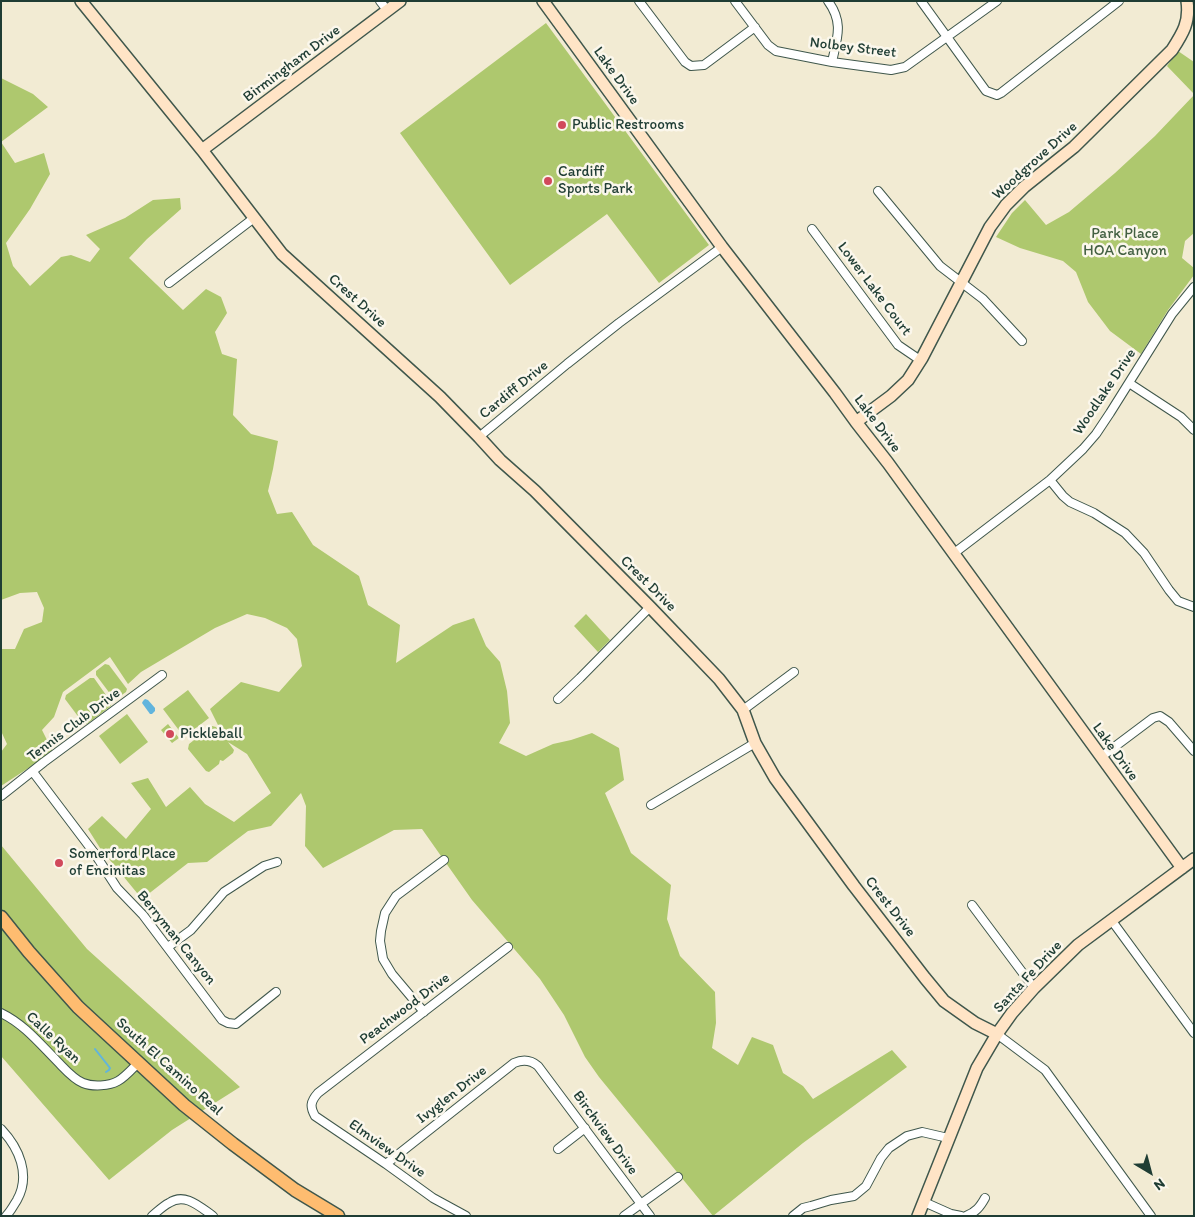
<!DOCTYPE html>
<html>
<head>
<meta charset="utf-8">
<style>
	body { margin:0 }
	#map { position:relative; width:1195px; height:1217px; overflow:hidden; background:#f2ebd3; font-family:Itim,sans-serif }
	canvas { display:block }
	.frame { position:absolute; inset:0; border:2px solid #1f3d34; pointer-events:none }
	.north { position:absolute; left:1125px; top:1147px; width:50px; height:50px; -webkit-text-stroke:4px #fbf7ec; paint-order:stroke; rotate:143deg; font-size:14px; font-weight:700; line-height:20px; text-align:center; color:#1f3d34 }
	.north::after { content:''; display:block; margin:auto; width:18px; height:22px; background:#1f3d34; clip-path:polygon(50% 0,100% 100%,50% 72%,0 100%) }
</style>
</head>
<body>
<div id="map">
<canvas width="1195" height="1217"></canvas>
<div class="frame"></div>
<div class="north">N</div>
</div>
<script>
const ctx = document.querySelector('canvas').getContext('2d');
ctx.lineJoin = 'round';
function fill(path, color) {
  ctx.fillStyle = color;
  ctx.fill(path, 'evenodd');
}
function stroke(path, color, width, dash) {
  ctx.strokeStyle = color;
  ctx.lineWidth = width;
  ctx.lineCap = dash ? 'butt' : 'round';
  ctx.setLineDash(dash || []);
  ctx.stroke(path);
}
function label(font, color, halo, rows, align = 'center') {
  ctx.font = font + ' Itim,sans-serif';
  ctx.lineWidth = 5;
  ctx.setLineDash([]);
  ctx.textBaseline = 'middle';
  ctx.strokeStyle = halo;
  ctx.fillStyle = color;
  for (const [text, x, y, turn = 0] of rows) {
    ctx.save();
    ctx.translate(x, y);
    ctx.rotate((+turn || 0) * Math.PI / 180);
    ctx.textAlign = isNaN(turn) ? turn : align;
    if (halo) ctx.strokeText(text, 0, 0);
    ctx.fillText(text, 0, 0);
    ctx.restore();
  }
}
fill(new Path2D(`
	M546 23 709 245 659 283 607 214 510 285 400 133Z
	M1178 51 1194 62V94L1167 66Z
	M1 78 33 94 48 107 1 142Z
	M1194 95V233L1185 241 1182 258 1194 268V275L1168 310 1141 354 1110 331 1088 302 1076 272 1063 261 1020 248 996 237 1012 213 1025 200 1046 225 1069 212 1115 173 1155 136Z
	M1 142 15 163 44 153 50 174 30 209 6 243 13 266 30 286 61 257 71 255 90 262 100 249 86 235 125 218 153 200 180 198 181 209 147 239 129 258 183 310 206 289 221 297 227 313 215 332 222 354 237 359 233 415 251 434 278 441 273 469 268 491 277 514 292 512 313 545 359 576 368 605 400 625 396 663 453 625 474 618 486 646 500 662 507 691 510 723 499 743 526 756 553 744 571 740 592 733 619 748 624 780 605 793 631 853 671 885 667 919 680 956 715 992 716 1023 712 1048 738 1065 752 1037 773 1045 783 1073 803 1086 813 1099 892 1050 907 1067 803 1143 713 1216 599 1077 585 1057 564 1015 540 979 472 900 422 829 394 830 323 868 305 846 306 806 301 793 271 826 248 831 207 862 188 863 142 899 100 848 88 829 102 816 126 839 151 809 131 783 148 778 166 807 190 787 205 804 234 822 271 793 247 754 228 742 234 750 233 753 223 761 220 760 219 764 209 772 206 771 188 749 189 744 198 737H201L202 733 212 726 216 727 224 737 210 709 241 682 279 692 302 666 297 639 287 628 265 618 247 614 215 628 141 672 128 684 110 657 63 692 54 717 42 730 53 752 1 786V752L7 744 1 731V649H15L24 629 42 622 44 608 37 592 20 593 1 600Z
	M586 614 610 640 598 652 574 626Z
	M105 664 109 665 127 689 126 692 116 699H114L96 675V671Z
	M90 678H94L111 702V706L87 724 83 723 65 699 66 695Z
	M188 690 209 718 184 737 163 709Z
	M127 714 148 742 120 764 99 736Z
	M168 724 179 738 172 743 161 730Z
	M1 845 87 949 240 1087 172 1130 109 1180 1 1056Z`), '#aec86e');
fill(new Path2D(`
	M145 699 148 700 155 708V711L152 714H150L142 703 143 701Z`), '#61b4dd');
stroke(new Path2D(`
	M95 1049 110 1068 109 1070 106 1072`), '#61b4dd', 2);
const street = new Path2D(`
	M380 1 387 10
	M639 1 685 62 691 66 704 65 755 27
	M735 1 768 45 776 51 832 62 891 70 905 67 997 1
	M828 1C844 23 837 38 832 62
	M921 1 986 91 997 95 1001 93 1119 1
	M878 191 940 266 983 299 1022 341
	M812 229 898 345 920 360
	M169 283 254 218
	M1129 383 1181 417 1194 430
	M479 437 567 364 619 323 722 247
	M1050 480 1063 496 1070 502 1094 513 1125 533 1144 553 1169 590 1178 601 1194 607
	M953 554 1050 480 1083 449 1096 434 1110 413 1172 314 1194 287
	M558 699 580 678 650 607
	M743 710 794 672
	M1101 757 1153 718 1160 716 1169 722 1194 751
	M33 772 95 854 117 888 143 915 222 1020 228 1023 236 1024 276 992
	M1 796 44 762 162 675
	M651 805 755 743
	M972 905 1034 988
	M1112 921 1194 1033
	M168 947 191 930 224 892 264 866 277 862
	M424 1012 392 974 383 959 380 941 381 931 385 913 396 896 444 860
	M1 1013C24 1024 40 1044 57 1061 65 1069 73 1079 83 1083 93 1087 109 1086 118 1081 125 1077 132 1069 138 1063
	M997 1034 1045 1070 1151 1216
	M1 1129C19 1148 31 1175 17 1200 14 1205 11 1211 6 1216
	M558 1149 585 1128
	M386 1164 514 1063C523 1059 531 1060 538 1066L650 1216
	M924 1202 951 1214 961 1216
	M152 1216C158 1211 163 1206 169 1203 185 1192 200 1207 213 1216
	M466 1216 433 1198 386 1164 315 1116C310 1107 310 1102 318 1093L508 947
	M624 1216 678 1177
	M793 1216 803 1208 811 1206 831 1200 854 1196 866 1186 881 1158 889 1148 907 1136 922 1132 948 1138
	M966 1216C976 1212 980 1207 985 1198`);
const secondary = new Path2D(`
	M81 1 202 150 282 254 440 397 479 437 500 460 535 491 650 607 719 679 743 710 755 743 775 778 854 886 925 978 944 1001 975 1023 997 1034
	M543 1 722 247 835 393 856 422 888 463 1182 868
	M202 150 400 1
	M856 422 891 396 908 380 922 358 990 227 1006 205 1024 187 1074 147 1172 50C1183 33 1190 22 1187 1
	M918 1216 977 1068 997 1034 1012 1013 1034 988 1078 945 1194 859`);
const primary = new Path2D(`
	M1 917 29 952 78 1007 184 1105 233 1144 295 1190 338 1216`);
stroke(street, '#3f574c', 10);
stroke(secondary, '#3f574c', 14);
stroke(primary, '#3f574c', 15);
stroke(street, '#fff', 8);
stroke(secondary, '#ffe4c6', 11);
stroke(primary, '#febc70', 12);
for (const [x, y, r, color] of [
	[562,125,5,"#d1495b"],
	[548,181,5,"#d1495b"],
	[170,734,5,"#d1495b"],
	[59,863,5,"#d1495b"]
]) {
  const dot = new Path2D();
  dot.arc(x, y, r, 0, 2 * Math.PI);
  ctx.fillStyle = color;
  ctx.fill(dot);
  stroke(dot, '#fbf7ec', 2);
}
label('15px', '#1f3d34', '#fbf7ec', [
	["Nolbey Street",853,48,7],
	["Birmingham Drive",292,64,-37],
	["Lake Drive",616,76,54],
	["Woodgrove Drive",1035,161,-42],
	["Lower Lake Court",874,289,53],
	["Crest Drive",357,301,42],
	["Cardiff Drive",514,390,-39],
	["Woodlake Drive",1105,392,-56],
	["Lake Drive",877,424,53],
	["Crest Drive",648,584,45],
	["Tennis Club Drive",74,725,-37],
	["Lake Drive",1115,752,54],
	["Crest Drive",890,907,52],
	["Berryman Canyon",176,938,51],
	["Santa Fe Drive",1028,977,-47],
	["Peachwood Drive",405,1009,-37],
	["Calle Ryan",53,1038,43],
	["South El Camino Real",169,1067,42],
	["Ivyglen Drive",452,1095,-38],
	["Birchview Drive",605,1133,54],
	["Elmview Drive",387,1149,35]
]);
label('15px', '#1f3d34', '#fbf7ec', [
	["Public Restrooms",572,125],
	["Cardiff",558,172],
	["Sports Park",558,189],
	["Pickleball",180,734],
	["Somerford Place",69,854],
	["of Encinitas",69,871]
], 'left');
label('15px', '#436042', '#fbf7ec', [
	["Park Place",1125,234],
	["HOA Canyon",1125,251]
]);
</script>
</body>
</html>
